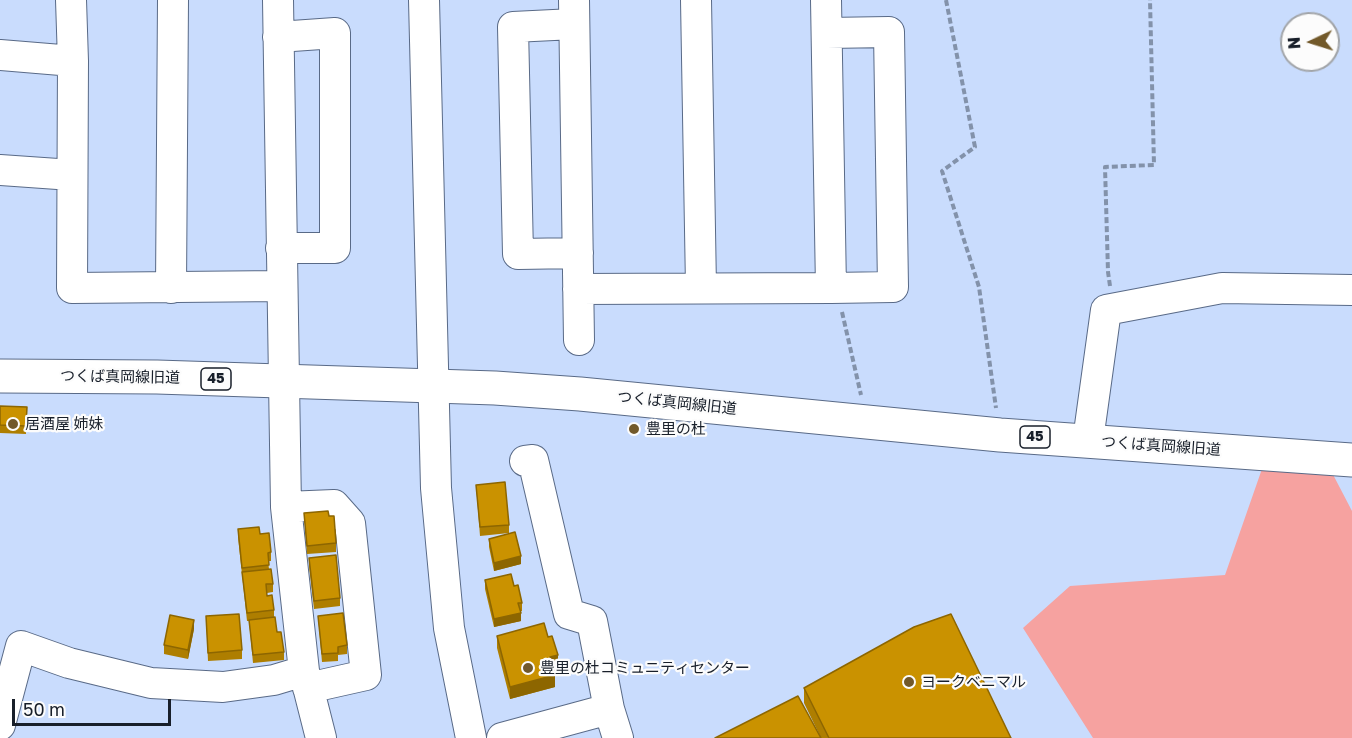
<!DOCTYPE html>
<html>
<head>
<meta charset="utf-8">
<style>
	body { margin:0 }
	#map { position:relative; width:1352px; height:738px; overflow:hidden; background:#c9dcfd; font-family:"Golos Text",sans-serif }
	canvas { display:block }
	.north { position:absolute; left:1280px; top:12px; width:60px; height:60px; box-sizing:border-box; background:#fcfcfc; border:2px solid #a1a4a8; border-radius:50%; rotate:266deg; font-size:16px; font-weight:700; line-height:24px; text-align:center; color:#181f2a }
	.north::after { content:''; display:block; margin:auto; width:21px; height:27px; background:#72592a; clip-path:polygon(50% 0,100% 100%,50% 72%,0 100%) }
	.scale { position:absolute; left:12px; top:699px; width:159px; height:27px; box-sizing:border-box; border:3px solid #181f2a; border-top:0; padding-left:8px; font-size:18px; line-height:21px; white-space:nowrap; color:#181f2a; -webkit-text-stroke:4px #fcfcfc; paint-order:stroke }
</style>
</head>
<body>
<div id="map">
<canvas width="1352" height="738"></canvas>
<div class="north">N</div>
<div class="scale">50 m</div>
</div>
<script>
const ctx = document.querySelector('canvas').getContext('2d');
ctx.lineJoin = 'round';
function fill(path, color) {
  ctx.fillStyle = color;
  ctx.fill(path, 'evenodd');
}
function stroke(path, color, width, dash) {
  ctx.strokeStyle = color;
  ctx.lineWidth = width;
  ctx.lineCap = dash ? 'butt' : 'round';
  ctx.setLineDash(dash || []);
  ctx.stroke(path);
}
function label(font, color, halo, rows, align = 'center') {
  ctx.font = font + ' "Golos Text","Noto Sans JP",sans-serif';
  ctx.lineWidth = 4.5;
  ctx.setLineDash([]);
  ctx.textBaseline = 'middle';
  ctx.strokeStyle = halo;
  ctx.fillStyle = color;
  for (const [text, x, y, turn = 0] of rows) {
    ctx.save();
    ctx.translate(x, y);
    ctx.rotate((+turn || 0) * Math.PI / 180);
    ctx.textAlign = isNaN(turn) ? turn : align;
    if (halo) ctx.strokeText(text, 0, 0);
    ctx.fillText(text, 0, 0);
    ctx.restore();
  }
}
fill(new Path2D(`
	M1315 440 1352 511V738H1093L1023 628 1070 586 1225 575 1271 443Z`), '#f6a2a0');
const minor = new Path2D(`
	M71 0 73 61 72 288 281 286
	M278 0 286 507 304 671 321 738
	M424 0 436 488 449 628 471 738
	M574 0 579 340
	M696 0 701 287
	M574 24 513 27 518 254 578 253
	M827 33 889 32 893 287 831 288
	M278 37 335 33V248H281
	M0 55 73 61
	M0 170 72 175
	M171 288 173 0
	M578 289 831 288 826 0
	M1088 440 1106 310 1222 288 1352 290
	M525 461 533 460 569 614 592 621 609 709
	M286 507 334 505 350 523 366 675 308 688
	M0 725 21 646 69 663 151 683 223 687 274 680 304 671
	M502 738 609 709 618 738`);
const major = new Path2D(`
	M0 376 157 377 495 388 580 394 1000 435 1352 460`);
stroke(minor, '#596a87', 32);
stroke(major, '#596a87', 35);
stroke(new Path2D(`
	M946 0 975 147 942 171 979 287 996 408
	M1110 286 1108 272 1105 167 1154 165 1150 0
	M842 312 861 395`), '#8392aa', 4, [6, 3]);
stroke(minor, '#fff', 30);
stroke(major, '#fff', 33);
fill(new Path2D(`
	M0 406 27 407 26 434 0 433Z
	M476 485 509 525V533L480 536Z
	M304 513 329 516 336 543V552L307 554Z
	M238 529 260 534 271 552V561H268L269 569 273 584V592L267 593V596L274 610V617L277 632 284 652V660L253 663 249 621H247L238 537Z
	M489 539 521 564 494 571 489 547Z
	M309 558 340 598V606L314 609 309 566Z
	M485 580 514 586 522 603V611H520L521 621 494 627 485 589Z
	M206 616 242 650V659L208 661Z
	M318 616 347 645V654L338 655V661L322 662Z
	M194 629 188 659 164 654V645Z
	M497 636 558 667 553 668 555 687 510 699 497 648Z
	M804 688 1011 738H821L804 703Z`), '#ae7e00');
fill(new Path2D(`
	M521 556V564L494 571V563Z
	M521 613V621L494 627V619Z
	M194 620V629L188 659V650Z
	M558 655V667L550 669V657Z
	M555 675V687L510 699V687Z`), '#8d6600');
const building = new Path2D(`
	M0 406 27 407 26 426 0 425Z
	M505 482 509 525 480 527 476 485Z
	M328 511 329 516H334L336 543 307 546 304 513Z
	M259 527 260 534 269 533 271 552 268 553 269 565 242 568 238 529Z
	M515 532 521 556 494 563 489 539Z
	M336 555 340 598 314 601 309 558Z
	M271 569 273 584H266L267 596 272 595 274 610 247 613 242 572Z
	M511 574 514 586 518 585 522 603H518L521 613 494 619 485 580Z
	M343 613 347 645 338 647V653L322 654 318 616Z
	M239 614 242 650 208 653 206 616Z
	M951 614 1011 738H829L804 688 914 627Z
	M170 615 194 620 188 650 164 645Z
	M275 617 277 632H281L284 652 253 655 249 620Z
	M544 623 548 637 552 636 558 655 550 657 555 675 510 687 497 636Z
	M798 696 821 738H715Z`);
fill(building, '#ca9200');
stroke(building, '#8d6600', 1.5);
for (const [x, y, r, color] of [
	[13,424,6,"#72592a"],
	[634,429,6,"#72592a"],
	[528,668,6,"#72592a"],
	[909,682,6,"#72592a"]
]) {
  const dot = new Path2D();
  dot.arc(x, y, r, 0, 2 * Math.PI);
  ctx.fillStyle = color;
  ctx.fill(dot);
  stroke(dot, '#fcfcfc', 2);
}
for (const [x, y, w] of [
	[216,379,30],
	[1035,437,30]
]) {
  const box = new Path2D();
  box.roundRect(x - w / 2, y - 11, w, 22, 4.5);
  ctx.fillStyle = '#fcfcfc';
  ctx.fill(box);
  stroke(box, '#181f2a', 1.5);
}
label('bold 14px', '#181f2a', null, [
	["45",216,379],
	["45",1035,437]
]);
label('15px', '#181f2a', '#fcfcfc', [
	["つくば真岡線旧道",120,377,1],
	["つくば真岡線旧道",677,403,6],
	["つくば真岡線旧道",1161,446,4]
]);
label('15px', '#181f2a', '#fcfcfc', [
	["居酒屋 姉妹",25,424],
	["豊里の杜",646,429],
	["豊里の杜コミュニティセンター",540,668],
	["ヨークベニマル",921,682]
], 'left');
</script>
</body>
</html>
